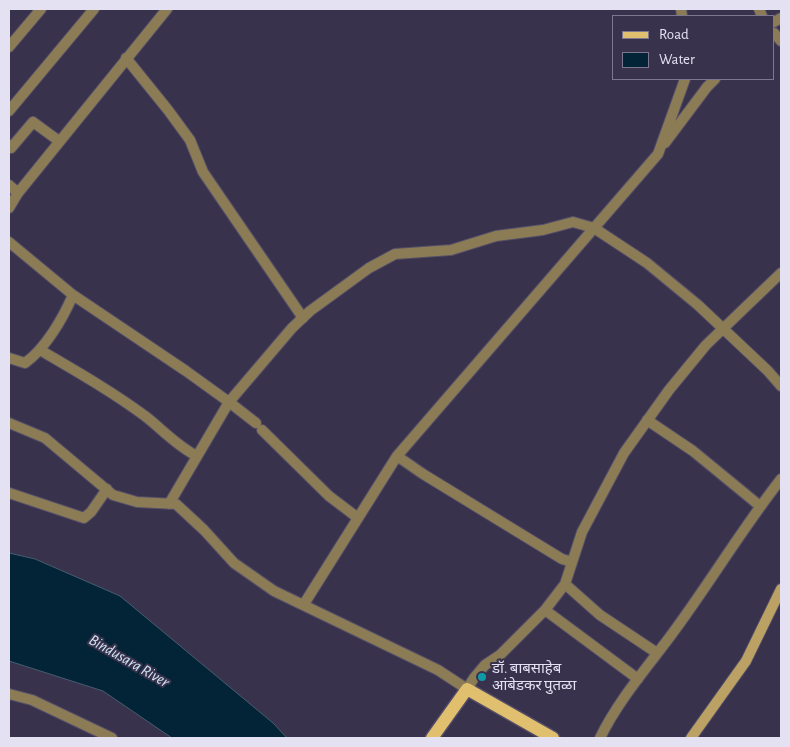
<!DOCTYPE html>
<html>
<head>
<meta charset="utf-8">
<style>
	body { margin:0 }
	#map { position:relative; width:790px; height:747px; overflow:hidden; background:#38324d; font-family:"Alegreya Sans",sans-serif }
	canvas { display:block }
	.frame { position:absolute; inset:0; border:10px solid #e4e1f3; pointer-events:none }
	.legend { position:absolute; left:612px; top:15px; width:162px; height:65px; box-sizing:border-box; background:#38324d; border:1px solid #7d788f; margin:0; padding:6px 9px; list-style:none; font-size:15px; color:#e4e1f3 }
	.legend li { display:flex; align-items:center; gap:10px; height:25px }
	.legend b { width:25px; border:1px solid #7d788f }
</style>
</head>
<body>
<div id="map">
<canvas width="790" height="747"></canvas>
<div class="frame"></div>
<ul class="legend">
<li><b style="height:6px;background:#e0bf6e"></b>Road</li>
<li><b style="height:14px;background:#032436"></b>Water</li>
</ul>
</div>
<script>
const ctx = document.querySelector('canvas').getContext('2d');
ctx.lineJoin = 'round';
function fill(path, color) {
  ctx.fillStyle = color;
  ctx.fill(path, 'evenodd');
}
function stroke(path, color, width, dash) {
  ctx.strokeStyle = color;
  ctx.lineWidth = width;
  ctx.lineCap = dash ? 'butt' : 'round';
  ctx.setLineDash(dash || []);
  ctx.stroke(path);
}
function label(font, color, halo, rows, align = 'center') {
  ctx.font = font + ' "Alegreya Sans","Noto Sans Devanagari",sans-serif';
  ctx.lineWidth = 4;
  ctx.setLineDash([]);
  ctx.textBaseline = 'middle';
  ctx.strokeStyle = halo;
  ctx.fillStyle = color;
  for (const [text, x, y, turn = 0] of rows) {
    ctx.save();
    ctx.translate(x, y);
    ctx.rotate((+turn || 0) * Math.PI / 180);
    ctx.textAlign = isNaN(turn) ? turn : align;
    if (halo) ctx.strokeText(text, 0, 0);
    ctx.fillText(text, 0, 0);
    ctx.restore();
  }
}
const water = new Path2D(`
	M9 553 35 559 120 596 273 723 287 738H172L103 691 9 661Z`);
fill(water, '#032436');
stroke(water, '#465d6f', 1);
const street = new Path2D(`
	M681 9 682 16
	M759 9 762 16
	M774 22 781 18
	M774 33 781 41
	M9 47 41 9
	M126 58 168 110 190 140 203 172 303 318
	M9 111 94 9
	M665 143 707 87 715 79
	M9 145 11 148 33 122 59 141
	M9 185 18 193
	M9 208 18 193 167 9
	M9 242 73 295
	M40 350C76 371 111 391 145 416 163 430 177 446 197 456
	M9 358 25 363C46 348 63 318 73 295L186 371 229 402 169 504
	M647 420 693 451 760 506
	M9 423 45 438 113 495 137 502 176 504 204 530 234 563 274 591 438 670 467 689 474 678 485 665 500 655 545 610 565 584 582 532 624 453 669 390 706 345 781 273
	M256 423 229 402 292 328 310 311 369 268 395 254 451 250 496 236 543 230 573 222 594 228 647 263 698 305 768 371 781 386
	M262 430 329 496 358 518
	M397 456 423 474 562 559 572 562
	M9 493 84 518 91 512 107 489
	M565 584 600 615 657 653
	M304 604 397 456 658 154 685 79
	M545 610 638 679
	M9 694 32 700 112 738
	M600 738C618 701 645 670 669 638 708 586 741 530 781 479`);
const secondary = new Path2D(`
	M691 738 746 661 781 589`);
const primary = new Path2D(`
	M432 738 467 689 553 738`);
stroke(street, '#544e68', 12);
stroke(secondary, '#544e68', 12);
stroke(primary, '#544e68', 15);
stroke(street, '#8b7c56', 10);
stroke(secondary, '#bba264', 10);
stroke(primary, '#e0bf6e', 12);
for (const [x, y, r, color] of [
	[482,677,5,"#0f9aa8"]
]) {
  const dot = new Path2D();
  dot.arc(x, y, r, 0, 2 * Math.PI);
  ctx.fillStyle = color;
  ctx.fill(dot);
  stroke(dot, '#38324d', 2);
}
label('15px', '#e4e1f3', '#38324d', [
	["डॉ. बाबसाहेब",492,668],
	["आंबेडकर पुतळा",492,685]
], 'left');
label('italic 16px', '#cfe5f4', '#38324d', [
	["Bindusara River",129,661,30]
]);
</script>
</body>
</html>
